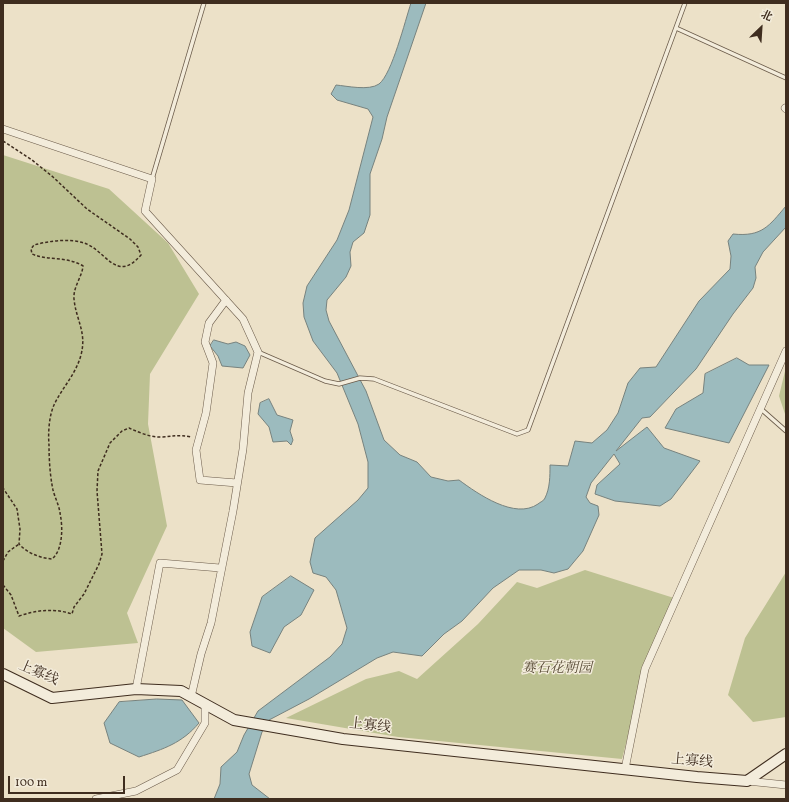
<!DOCTYPE html>
<html>
<head>
<meta charset="utf-8">
<style>
	body { margin:0 }
	#map { position:relative; width:789px; height:802px; overflow:hidden; background:#ece1c8; font-family:Vollkorn,"Noto Serif SC",serif }
	canvas { display:block }
	.frame { position:absolute; inset:0; border:4px solid #3f2d1f; pointer-events:none }
	.north { position:absolute; left:741px; top:8px; width:40px; height:40px; -webkit-text-stroke:3px #f3ecdb; paint-order:stroke; rotate:25deg; font-size:11px; font-weight:700; line-height:16px; text-align:center; color:#3f2d1f }
	.north::after { content:''; display:block; margin:auto; width:14px; height:18px; background:#3f2d1f; clip-path:polygon(50% 0,100% 100%,50% 72%,0 100%) }
	.scale { position:absolute; left:8px; top:776px; width:117px; height:18px; box-sizing:border-box; border:2px solid #3f2d1f; border-top:0; padding-left:5px; font-size:12px; line-height:14px; white-space:nowrap; color:#3f2d1f; -webkit-text-stroke:3px #f3ecdb; paint-order:stroke }
</style>
</head>
<body>
<div id="map">
<canvas width="789" height="802"></canvas>
<div class="frame"></div>
<div class="north">北</div>
<div class="scale">100 m</div>
</div>
<script>
const ctx = document.querySelector('canvas').getContext('2d');
ctx.lineJoin = 'round';
function fill(path, color) {
  ctx.fillStyle = color;
  ctx.fill(path, 'evenodd');
}
function stroke(path, color, width, dash) {
  ctx.strokeStyle = color;
  ctx.lineWidth = width;
  ctx.lineCap = dash ? 'butt' : 'round';
  ctx.setLineDash(dash || []);
  ctx.stroke(path);
}
function label(font, color, halo, rows, align = 'center') {
  ctx.font = font + ' Vollkorn,"Noto Serif SC",serif';
  ctx.lineWidth = 3;
  ctx.setLineDash([]);
  ctx.textBaseline = 'middle';
  ctx.strokeStyle = halo;
  ctx.fillStyle = color;
  for (const [text, x, y, turn = 0] of rows) {
    ctx.save();
    ctx.translate(x, y);
    ctx.rotate((+turn || 0) * Math.PI / 180);
    ctx.textAlign = isNaN(turn) ? turn : align;
    if (halo) ctx.strokeText(text, 0, 0);
    ctx.fillText(text, 0, 0);
    ctx.restore();
  }
}
fill(new Path2D(`
	M3 155 109 189 168 243 199 294 150 374 148 424 167 526 127 613 138 643 36 652 3 628Z
	M786 367V417L779 396Z
	M585 570 674 598 645 669 622 759 398 737 286 718 366 679 399 671 417 679 478 624 517 582 537 588Z
	M786 572V717L753 722 728 695 745 638Z`), '#bdc192');
const water = new Path2D(`
	M411 3H426L387 117 382 139 370 174V215L364 233 353 242 350 252 351 266 346 277 327 300 326 310 329 321 366 391 384 440 400 455 417 462 431 477 448 481 459 480C478 494 515 520 538 504 540 502 544 501 545 498 550 488 550 476 550 465L568 466 575 441 592 443 607 430 618 413 628 383 640 368 656 367 699 301 730 269 731 256 728 241 733 234C762 237 769 226 786 206V227L763 252 755 267 756 278 753 288 733 314 696 369 650 417 642 418 616 451 647 427 664 448 700 461 671 499 660 506 615 501 595 494 597 485 620 464 614 454 591 483 586 497 590 503 598 506 599 515 583 551 568 569 554 573 541 570H519L493 588 462 621 444 634 422 656 393 652 377 658 309 699 269 720 262 732 249 774 252 785 270 799H214L220 784 221 767 237 752 244 735 258 711 330 657 342 644 347 628 336 590 326 577 313 573 310 562 315 538 358 500 368 488V462L358 424 337 373 313 341 304 317 303 303 307 286 337 240 349 210 373 117 368 109 337 100 331 94 336 85C347 86 369 91 379 84 392 74 405 21 411 3Z
	M214 340 228 344 236 342 245 346 250 355 243 368 222 366 218 356 210 346Z
	M737 358 749 365H769L729 443 665 428 676 409 703 393 705 374Z
	M269 399 277 415 293 420 290 431 293 440 291 445 287 441 273 442 269 427 258 414 260 403Z
	M291 576 314 590 301 615 284 627 270 653 252 646 250 632 262 597Z
	M157 699 182 700 199 723C182 743 164 749 139 757L110 743 104 723 119 702Z`);
fill(water, '#9cbbbe');
stroke(water, '#77827e', 1);
const lane = new Path2D(`
	M676 28 786 78
	M152 179 204 3
	M258 352 325 381 339 384 360 378 374 379 517 434 528 430 685 3
	M761 409 786 431`);
const street = new Path2D(`
	M785 108 786 109
	M3 129 152 179 145 211 243 319 258 352 248 393 243 449 233 511 211 623 201 654 191 697
	M226 300 209 323 205 342 213 363 206 413 196 450 200 480 237 483
	M136 689 160 563 220 568
	M625 769 645 669 786 351
	M747 781 786 785
	M96 799 136 791 177 770 205 723V704`);
const secondary = new Path2D(`
	M3 674 52 698 136 689 181 691 234 720 343 739 697 777 747 781 786 754`);
stroke(lane, '#6a5a49', 5);
stroke(street, '#6a5a49', 8);
stroke(secondary, '#3f2d1f', 12);
stroke(new Path2D(`
	M3 141 32 160 53 177 87 209 130 239 138 247 141 255C116 284 106 250 84 243 69 238 49 241 34 245L31 249 32 254C48 261 67 256 83 266 82 277 73 287 74 299 76 320 87 332 81 355 76 374 62 388 54 405 49 416 48 433 49 445 49 459 50 476 53 490 55 498 59 505 60 513 63 527 63 550 52 559 40 558 27 553 19 544L20 529 17 509 3 488
	M3 561 8 552 19 544
	M3 585 11 595 19 616C37 610 54 608 72 614L74 607 84 594 99 564 102 554 97 491 98 471 110 443 122 431 129 428C138 432 149 437 160 437 171 437 179 434 191 437`), '#3f2d1f', 1.5, [3, 2]);
stroke(lane, '#f3ecdb', 3.5);
stroke(street, '#f3ecdb', 7);
stroke(secondary, '#f3ecdb', 10);
label('italic 14px', '#584b36', '#f3ecdb', [
	["赛石花朝园",557,669]
]);
label('14px', '#3f2d1f', '#f3ecdb', [
	["上寡线",38,674,23],
	["上寡线",370,727,6],
	["上寡线",692,762,5]
]);
</script>
</body>
</html>
